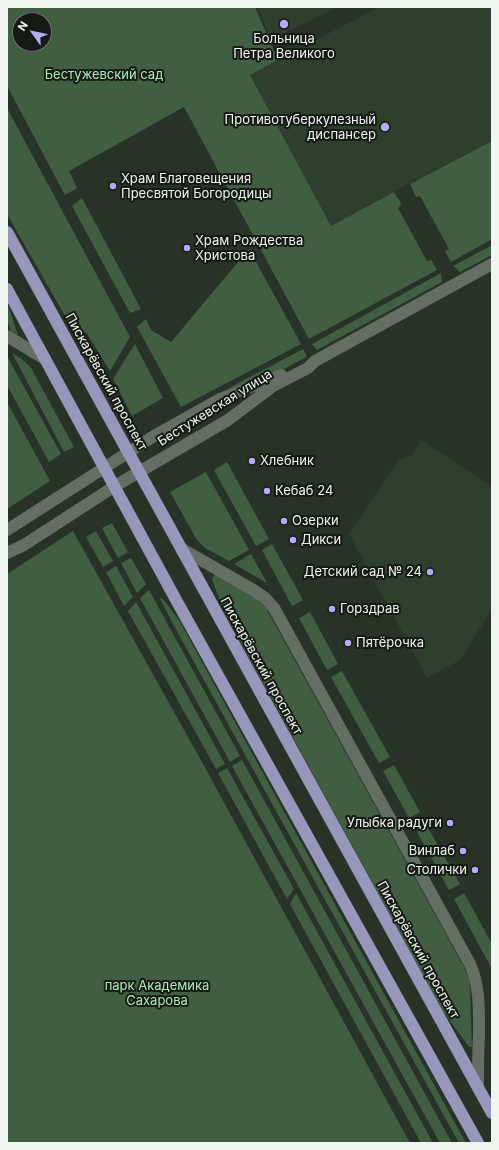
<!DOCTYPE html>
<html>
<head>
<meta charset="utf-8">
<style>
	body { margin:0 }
	#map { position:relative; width:499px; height:1150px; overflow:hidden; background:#283328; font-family:Inter,sans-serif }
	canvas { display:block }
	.frame { position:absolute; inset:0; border:8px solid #eff6ef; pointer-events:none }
	.north { position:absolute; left:12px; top:12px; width:40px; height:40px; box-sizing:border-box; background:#141914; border:1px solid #6c716c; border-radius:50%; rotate:303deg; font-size:11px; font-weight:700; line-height:16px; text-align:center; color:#eff6ef }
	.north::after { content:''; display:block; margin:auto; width:14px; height:18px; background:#b5acf8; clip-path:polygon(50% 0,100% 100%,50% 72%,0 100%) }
</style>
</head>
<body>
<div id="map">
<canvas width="499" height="1150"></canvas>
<div class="frame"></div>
<div class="north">N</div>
</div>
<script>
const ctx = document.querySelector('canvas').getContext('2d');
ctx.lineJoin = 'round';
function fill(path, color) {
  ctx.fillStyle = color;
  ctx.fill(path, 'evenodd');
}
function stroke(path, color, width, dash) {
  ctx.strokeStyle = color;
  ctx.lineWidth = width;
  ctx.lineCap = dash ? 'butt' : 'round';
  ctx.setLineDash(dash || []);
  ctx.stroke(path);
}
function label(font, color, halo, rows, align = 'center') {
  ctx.font = font + ' Inter,sans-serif';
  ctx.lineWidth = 4;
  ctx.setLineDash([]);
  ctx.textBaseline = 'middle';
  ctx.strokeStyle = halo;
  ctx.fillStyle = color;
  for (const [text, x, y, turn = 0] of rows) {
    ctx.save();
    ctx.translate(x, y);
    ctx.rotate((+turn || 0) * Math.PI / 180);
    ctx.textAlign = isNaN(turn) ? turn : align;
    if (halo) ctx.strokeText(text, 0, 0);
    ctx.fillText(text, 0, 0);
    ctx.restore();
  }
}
fill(new Path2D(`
	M258 7H337L271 40Z
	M379 7H492V141L401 188 331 226 250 75Z
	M421 440 492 486V609L460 660 427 678 349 534 399 459 412 455Z`), '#2e3f2e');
fill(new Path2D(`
	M7 7H255L278 60 250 75 331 226 394 192 401 203 400 206 398 208 427 261 431 260 437 270 309 339 184 107 69 171 77 188 65 195 7 86ZM20 20H44V44H20Z
	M7 108 130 337 110 371 86 332 77 337 7 214Z
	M492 141V239L451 262 445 251 449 249 420 196 416 197 410 184Z
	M82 198 141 309 130 313 72 206Z
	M492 245V255L460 272 453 266Z
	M249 249 301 344 181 407 137 327 146 319 151 330 171 342Z
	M441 273 442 282 317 350 312 344Z
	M7 304 9 308 18 335 11 331 7 320Z
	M135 344 163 398 132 416 113 379Z
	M303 349 306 354V357L277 373 227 389Z
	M12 353 23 360 31 368 74 447 64 452Z
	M7 356 61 454 49 462 7 385Z
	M7 402 50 481 7 509Z
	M227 462 269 539 256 546 214 470Z
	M206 472 249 550 229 561 205 548 197 540 170 492Z
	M112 523 128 552 118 558 102 528Z
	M73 531 203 764 410 1143H7V574Z
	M96 531 113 561 103 567 86 537Z
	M272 544 303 600 292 606 262 550Z
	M251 554 267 583 234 564Z
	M131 558 146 584 137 593 121 563Z
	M116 566 133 597 124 606 106 572Z
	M214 575H216L255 597 266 608 464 967 469 980 470 991 472 1047H469L443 1011 224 612 212 579Z
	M149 590 240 756 230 762 140 598Z
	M162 598 179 620 466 1143H459L173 624 160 599Z
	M136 602 225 764 216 769 128 611Z
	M310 612 338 664 327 670 299 618Z
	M342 671 390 757 379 763 331 677Z
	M242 760 452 1143H440L232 766Z
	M394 765 420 812 409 818 383 771Z
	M227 768 294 889 287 899 218 773Z
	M427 826 460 884 449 890 417 832Z
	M296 893 433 1143H421L290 904Z
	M464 893 492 944V969L454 899Z`), '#415e42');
stroke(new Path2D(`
	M7 336 45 359
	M182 549 255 591 265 598 274 608 470 964C480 987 479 1009 479 1035 478 1052 478 1070 478 1088`), '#626f62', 12);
stroke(new Path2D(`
	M7 530 154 436 220 399 281 375
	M7 553 24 545 115 486 228 420 273 386 308 368 315 361 492 264`), '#626f62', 12);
stroke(new Path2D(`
	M7 232 492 1113
	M7 289 175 598 478 1143`), '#9697ba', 12);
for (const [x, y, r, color] of [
	[284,24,5,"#b5acf8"],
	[385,127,5,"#b5acf8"],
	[113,186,4,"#b5acf8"],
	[187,248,4,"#b5acf8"],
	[252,461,4,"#b5acf8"],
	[267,491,4,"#b5acf8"],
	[284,521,4,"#b5acf8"],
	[293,540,4,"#b5acf8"],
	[430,572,4,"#b5acf8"],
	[332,609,4,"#b5acf8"],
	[348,643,4,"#b5acf8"],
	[450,823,4,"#b5acf8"],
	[463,851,4,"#b5acf8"],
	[475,870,4,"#b5acf8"]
]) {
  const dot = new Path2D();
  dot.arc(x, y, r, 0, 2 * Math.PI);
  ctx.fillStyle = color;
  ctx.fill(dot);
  stroke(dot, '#141914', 1.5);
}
label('13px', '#eff6ef', '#141914', [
	["Больница",284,39,"center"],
	["Петра Великого",284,54,"center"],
	["Противотуберкулезный",376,120,"right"],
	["диспансер",376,135,"right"],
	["Храм Благовещения",121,179],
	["Пресвятой Богородицы",121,194],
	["Храм Рождества",195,241],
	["Христова",195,256],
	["Хлебник",260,461],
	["Кебаб 24",275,491],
	["Озерки",292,521],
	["Дикси",301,540],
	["Детский сад № 24",422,572,"right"],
	["Горздрав",340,609],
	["Пятёрочка",356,643],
	["Улыбка радуги",442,823,"right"],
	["Винлаб",455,851,"right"],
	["Столички",467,870,"right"]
], 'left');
label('13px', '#b0edb3', '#141914', [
	["Бестужевский сад",104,75],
	["парк Академика",157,986],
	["Сахарова",157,1001]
]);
label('13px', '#eff6ef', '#141914', [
	["Пискарёвский проспект",106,382,61],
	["Бестужевская улица",215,408,-32],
	["Пискарёвский проспект",261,666,61],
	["Пискарёвский проспект",418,950,61]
]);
</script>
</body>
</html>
